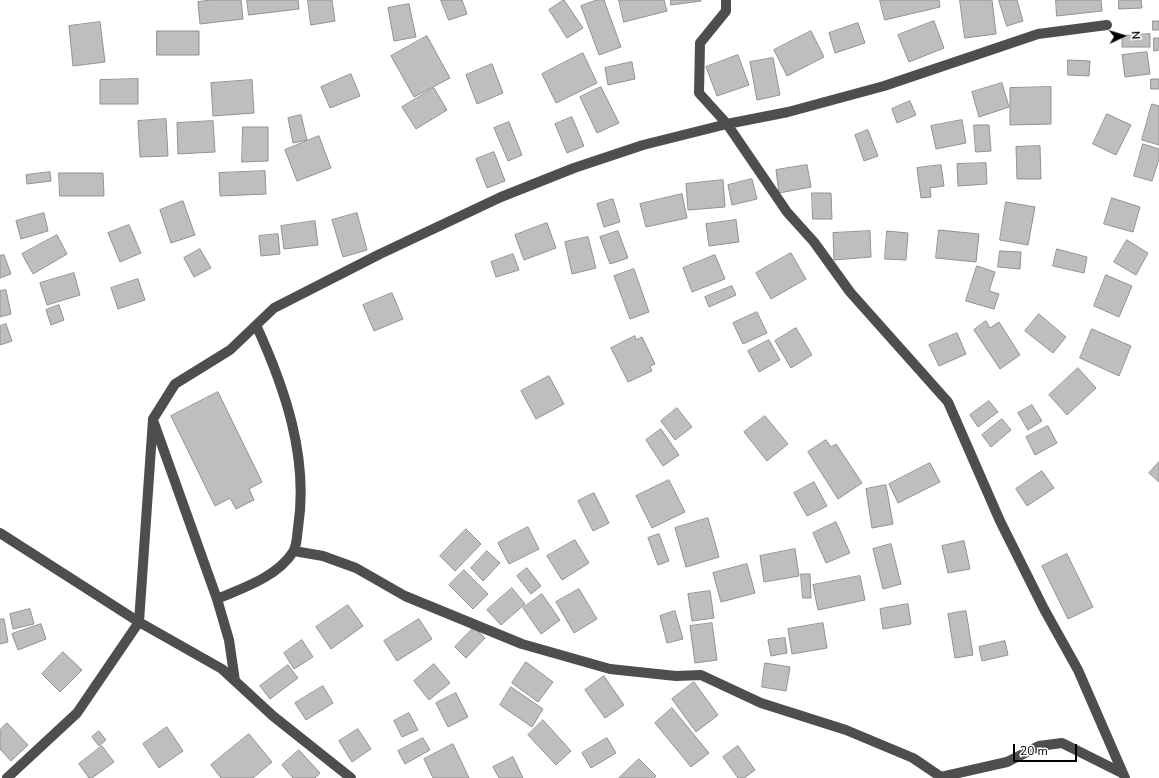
<!DOCTYPE html>
<html>
<head>
<meta charset="utf-8">
<style>
	body { margin:0 }
	#map { position:relative; width:1159px; height:778px; overflow:hidden; background:#fff; font-family:"Nunito Sans",sans-serif }
	canvas { display:block }
	.north { position:absolute; left:1103px; top:16px; width:40px; height:40px; -webkit-text-stroke:3px #fff; paint-order:stroke; rotate:86deg; font-size:11px; font-weight:700; line-height:16px; text-align:center; color:#000 }
	.north::after { content:''; display:block; margin:auto; width:14px; height:18px; background:#000; clip-path:polygon(50% 0,100% 100%,50% 72%,0 100%) }
	.scale { position:absolute; left:1013px; top:744px; width:64px; height:18px; box-sizing:border-box; border:2px solid #000; border-top:0; padding-left:5px; font-size:12px; line-height:14px; white-space:nowrap; color:#000; -webkit-text-stroke:3px #fff; paint-order:stroke }
</style>
</head>
<body>
<div id="map">
<canvas width="1159" height="778"></canvas>
<div class="north">N</div>
<div class="scale">20 m</div>
</div>
<script>
const ctx = document.querySelector('canvas').getContext('2d');
ctx.lineJoin = 'round';
function fill(path, color) {
  ctx.fillStyle = color;
  ctx.fill(path, 'evenodd');
}
function stroke(path, color, width, dash) {
  ctx.strokeStyle = color;
  ctx.lineWidth = width;
  ctx.lineCap = dash ? 'butt' : 'round';
  ctx.setLineDash(dash || []);
  ctx.stroke(path);
}
const building = new Path2D(`
	M212 0H241L243 19 200 24 198 2Z
	M247 0H298L299 9 249 15Z
	M308 0H332L335 21 311 25Z
	M441 0H462L467 14 449 20Z
	M564 0 583 28 567 38 549 10Z
	M597 0H604L621 47 599 55 581 6Z
	M619 0H664L667 11 624 22Z
	M671 0H701V1L671 5Z
	M880 0H939L940 7 885 20Z
	M960 0H992L996 34 965 38Z
	M999 0H1017L1023 21 1007 26Z
	M1056 0H1101L1102 11 1057 16Z
	M1119 0H1141L1142 8 1119 9Z
	M409 4 416 37 394 41 388 8Z
	M934 21 944 48 909 62 898 35Z
	M1153 21H1159V30H1153Z
	M100 22 105 62 73 66 69 26Z
	M858 23 865 43 835 53 829 33Z
	M157 31H199V55H157Z
	M811 31 824 57 787 76 774 50Z
	M1150 34V47H1122V36Z
	M427 36 450 78 414 97 391 56Z
	M1154 38H1159V50L1154 51Z
	M1147 52 1150 74 1125 77 1122 55Z
	M583 53 597 83 556 103 542 74Z
	M738 55 749 85 717 96 706 67Z
	M773 58 780 95 757 100 750 62Z
	M1068 60 1090 61 1089 76 1068 75Z
	M632 62 635 79 608 85 605 68Z
	M492 64 503 93 477 104 466 75Z
	M351 74 360 96 330 108 321 87Z
	M138 79V104H100V80Z
	M1151 79H1159V89H1151Z
	M252 80 254 113 213 116 211 83Z
	M1002 83 1009 107 979 117 972 92Z
	M601 87 619 123 597 133 580 97Z
	M1051 87V124L1010 125V88Z
	M434 88 447 110 416 129 402 107Z
	M910 101 916 115 897 123 892 109Z
	M1152 104 1159 106V145L1142 140Z
	M1107 114 1131 125 1116 155 1093 144Z
	M301 115 307 140 293 143 288 118Z
	M572 117 584 146 567 153 555 124Z
	M166 119 168 156 140 157 138 121Z
	M962 120 966 143 936 149 931 126Z
	M213 121 215 152 178 154 177 123Z
	M509 122 522 155 508 161 494 128Z
	M974 125H989L991 151 976 152Z
	M243 127H268V161L242 162Z
	M868 130 878 156 864 161 855 135Z
	M319 136 331 168 297 181 285 150Z
	M1143 144 1159 149V159L1152 181 1134 176Z
	M1040 146 1041 179H1017L1016 147Z
	M494 152 505 181 487 188 476 159Z
	M986 163 987 184 958 186 957 164Z
	M807 165 811 187 779 193 776 170Z
	M941 165 944 186 930 188 931 197 921 198 917 168Z
	M265 171 266 194 220 196 219 173Z
	M50 172 51 181 27 184 26 175Z
	M59 173H103L104 196H60Z
	M752 179 757 199 732 205 728 185Z
	M723 180 725 207 688 210 686 184Z
	M812 193H831L832 219H813Z
	M682 194 687 218 646 227 640 204Z
	M1112 198 1140 207 1133 232 1104 224Z
	M613 199 620 222 604 227 597 204Z
	M183 201 195 235 171 243 160 210Z
	M1006 202 1035 207 1028 245 1000 240Z
	M44 213 48 231 21 239 16 221Z
	M357 213 367 250 343 257 332 220Z
	M736 220 739 242 709 246 706 224Z
	M315 221 318 245 284 249 281 226Z
	M547 223 556 248 524 260 515 235Z
	M129 225 141 253 120 262 108 233Z
	M939 230 979 234 976 262 936 258Z
	M618 231 628 258 610 264 600 237Z
	M870 231 871 257 834 260 833 233Z
	M887 231 908 233 906 260 885 259Z
	M278 234 280 254 261 256 259 236Z
	M57 235 67 254 33 274 22 254Z
	M588 237 596 268 572 274 565 242Z
	M1127 240 1148 253 1136 275 1114 262Z
	M200 249 211 268 194 277 184 258Z
	M1057 249 1087 257 1084 273 1053 266Z
	M1000 251 1021 252 1020 269 998 267Z
	M791 253 806 279 771 299 756 273Z
	M513 254 519 270 496 277 491 262Z
	M4 255 11 274 0 278V256Z
	M715 255 725 279 692 292 683 268Z
	M977 266 995 272 989 291 999 294 994 309 966 301Z
	M634 269 649 312 630 319 614 276Z
	M74 273 80 295 47 305 40 283Z
	M1106 275 1132 286 1119 317 1094 306Z
	M138 279 145 300 118 309 111 288Z
	M732 286 736 295 709 307 705 297Z
	M6 290 11 314 0 317V291Z
	M392 293 403 319 374 331 363 305Z
	M59 305 64 320 51 325 46 310Z
	M757 312 767 333 743 344 733 323Z
	M1039 314 1066 337 1053 353 1025 331Z
	M986 321 990 328 999 322 1020 355 1000 369 974 330Z
	M6 324 12 341 0 345V326Z
	M796 328 812 355 791 368 775 341Z
	M1092 329 1131 346 1119 376 1080 358Z
	M957 333 966 354 939 366 929 345Z
	M635 336 636 340 642 337 655 364 650 366 652 371 628 382 611 348Z
	M769 340 780 360 759 372 748 351Z
	M1078 368 1096 388 1067 415 1049 395Z
	M549 376 564 404 536 419 521 391Z
	M218 392 262 482 249 489 254 500 236 509 230 498 215 506 171 416Z
	M989 401 998 412 978 427 970 415Z
	M1032 405 1042 421 1028 430 1018 413Z
	M677 408 692 427 675 440 661 421Z
	M765 416 788 444 767 461 744 432Z
	M1002 419 1011 430 991 447 982 435Z
	M1048 426 1057 443 1035 455 1026 437Z
	M661 429 679 455 663 466 646 440Z
	M826 440 831 447 836 444 862 483 838 499 808 452Z
	M1159 462V482L1149 473Z
	M930 463 940 482 898 503 889 484Z
	M1042 471 1054 488 1027 506 1016 489Z
	M669 480 685 512 652 528 636 496Z
	M814 482 827 506 807 516 794 493Z
	M886 485 893 524 872 528 866 489Z
	M594 493 609 523 593 531 578 501Z
	M708 518 719 557 686 567 675 528Z
	M836 522 850 553 826 563 813 533Z
	M528 527 539 549 509 564 498 543Z
	M466 529 481 544 455 571 440 556Z
	M659 534 669 561 658 565 648 538Z
	M575 540 589 563 562 580 547 556Z
	M964 541 970 569 948 573 942 546Z
	M891 544 901 584 883 589 873 549Z
	M795 549 799 576 764 582 760 556Z
	M487 551 500 563 483 581 471 568Z
	M1067 554 1093 607 1068 619 1042 566Z
	M747 564 755 593 721 602 713 573Z
	M527 568 541 586 531 594 517 576Z
	M464 570 488 594 473 609 449 585Z
	M801 574H810L811 598H803Z
	M860 576 865 600 818 610 813 585Z
	M512 588 525 604 501 625 487 610Z
	M579 589 597 619 574 633 556 602Z
	M710 591 714 618 692 621 688 594Z
	M542 594 560 620 541 634 523 608Z
	M908 604 911 624 883 629 880 609Z
	M348 605 363 626 331 649 316 627Z
	M30 609 34 624 13 629 10 614Z
	M675 611 683 639 667 643 660 616Z
	M966 611 973 655 955 658 948 614Z
	M0 619H4L8 642 0 644Z
	M419 619 432 639 397 661 384 641Z
	M712 623 717 660 695 663 690 626Z
	M823 623 827 648 792 654 788 629Z
	M41 624 46 639 18 650 12 634Z
	M474 627 485 638 466 658 455 647Z
	M785 638 787 653 771 656 768 640Z
	M302 640 313 657 294 669 284 653Z
	M1005 641 1008 655 982 661 979 647Z
	M63 652 82 670 60 692 42 674Z
	M526 662 553 682 538 702 512 683Z
	M765 663 790 667 786 691 762 687Z
	M434 664 450 683 429 700 414 681Z
	M288 665 298 678 270 699 260 686Z
	M604 676 624 705 605 718 585 690Z
	M694 682 718 715 696 732 672 699Z
	M323 686 333 703 306 720 295 703Z
	M511 687 543 709 532 727 500 705Z
	M456 693 468 717 448 727 436 703Z
	M672 708 709 753 691 767 655 723Z
	M409 713 418 730 402 737 394 721Z
	M543 720 571 751 556 765 528 735Z
	M7 723 28 745 11 761 0 749V730Z
	M167 727 183 751 159 768 143 744Z
	M358 729 371 749 352 762 339 741Z
	M99 731 106 740 99 746 92 737Z
	M249 734 272 762 253 778H221L211 765Z
	M423 738 430 750 405 764 398 751Z
	M607 738 616 753 591 768 582 753Z
	M453 744 469 778H433L424 759Z
	M102 746 114 762 92 778H89L79 764Z
	M738 746 755 770 744 778H738L723 757Z
	M299 750 320 773 315 778H293L282 765Z
	M513 757 523 778H499L493 767Z
	M639 759 656 776 654 778H619Z`);
fill(building, '#bebebe');
stroke(building, '#929292', 1);
stroke(new Path2D(`
	M726 0V11L700 43 699 93 727 124 787 212 814 242 850 292 948 402 1000 521 1044 609 1078 670 1125 778
	M154 423 217 599 229 640 235 681
	M0 533 139 622 222 669 273 716 351 778
	M294 551 323 556 356 568 405 596 522 644 610 669 676 676 701 675 761 703 846 730 913 758 941 777 1007 762 1039 746 1062 743 1122 773
	M217 599C243 588 277 577 293 552 297 546 297 535 298 528 309 458 285 388 256 325
	M7 778 77 713 139 622 153 419 175 384 230 350 274 308 380 254 501 197 574 168 643 145 727 124 788 112 884 86 1038 34 1107 25`), '#4e4e4e', 10);
</script>
</body>
</html>
